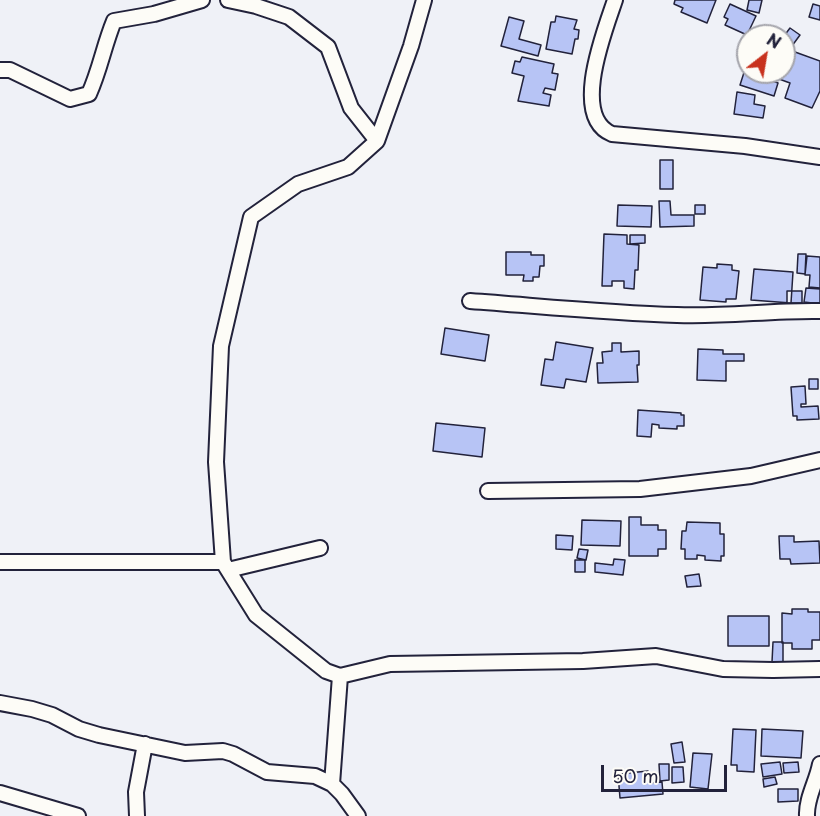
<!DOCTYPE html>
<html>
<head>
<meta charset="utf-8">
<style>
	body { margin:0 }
	#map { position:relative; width:820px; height:816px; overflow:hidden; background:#eff1f7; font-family:"Playpen Sans",sans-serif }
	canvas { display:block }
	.north { position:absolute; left:736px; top:24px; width:60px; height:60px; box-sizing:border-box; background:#fdfcf7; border:2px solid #a5a5ac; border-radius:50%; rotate:31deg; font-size:16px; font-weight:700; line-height:24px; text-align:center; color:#22223b }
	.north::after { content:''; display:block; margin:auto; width:21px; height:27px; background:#c8321e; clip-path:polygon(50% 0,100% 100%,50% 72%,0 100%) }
	.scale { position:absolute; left:601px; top:765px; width:126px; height:27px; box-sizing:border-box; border:3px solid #22223b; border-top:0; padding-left:8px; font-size:18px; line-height:21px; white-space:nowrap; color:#22223b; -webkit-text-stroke:4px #fdfcf7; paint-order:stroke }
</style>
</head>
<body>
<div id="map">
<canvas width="820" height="816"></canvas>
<div class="north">N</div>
<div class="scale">50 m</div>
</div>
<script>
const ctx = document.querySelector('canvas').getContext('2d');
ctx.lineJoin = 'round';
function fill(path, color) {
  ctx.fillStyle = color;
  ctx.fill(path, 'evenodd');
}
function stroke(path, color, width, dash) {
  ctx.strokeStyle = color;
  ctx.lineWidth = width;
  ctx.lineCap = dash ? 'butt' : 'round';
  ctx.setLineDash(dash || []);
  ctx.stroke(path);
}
const building = new Path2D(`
	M675 0H716L707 23 681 12 683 8 674 4Z
	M749 0H762L759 13 747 10Z
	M730 4 756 16 747 35 725 25 728 19 724 17Z
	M813 4 820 6V20L809 17Z
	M556 16 577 20 574 29 579 30 578 39H575L572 54 546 49 551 22H555Z
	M509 17 524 21 519 39 541 45 538 56 501 46Z
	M790 28 800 35 789 50 784 46V36Z
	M795 52 820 61V91L812 108 785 98 790 83 779 79 781 72H784L785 62 791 64Z
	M522 57 554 64 552 73 558 74 555 90 545 88 543 93 551 95 549 106 518 101 524 76 512 73 515 61 520 62Z
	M748 60V72H773L770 80 778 83 774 96 740 85Z
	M737 92 755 95 754 104 765 106 763 118 734 114Z
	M660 160H673V189H660Z
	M659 201H670L671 215H694V226L660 227Z
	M618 205 652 206 651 227 617 226Z
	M695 205H705V214H695Z
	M604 234 627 235V244L639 245 638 270H635L634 289 624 288V281H612V286H602Z
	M630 235H645V243L630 244Z
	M506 252H531V255H544V266H540L539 277H533V281H523L524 275H506Z
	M798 254H806L805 274 797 273Z
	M807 256 820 257V288L809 287 810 275H805Z
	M717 264 732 265V270L739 271 736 299H726V302L700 300 703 267 717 268Z
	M754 269 793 272 791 303 751 300Z
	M806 288 820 289V304L804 302Z
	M787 291H802V303H787Z
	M445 328 489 335 485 361 441 354Z
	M556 342 593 348 586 382 566 379 564 388 541 385 545 359 553 360Z
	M612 343H621V352L639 351V365H637L638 382 598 383 597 363H603L602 352 612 351Z
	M698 349 723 350V354H744V361H726V381L697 380Z
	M809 379H818V389H809Z
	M805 386 806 404H801V407L818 406 819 419 797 420V416H793L791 387Z
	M638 410 681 413V415H684V426H677V429L659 428V425L652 424 651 437 637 436Z
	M436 423 485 428 482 457 433 451Z
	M629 517H641V525H658V530H666V549H658V556H629Z
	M582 520 621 521 620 546 581 545Z
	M687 522 720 523V534H724V556H721V561L705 560V556L697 555V559H685V549H681L682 531H686Z
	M556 535 573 536 572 550 556 549Z
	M779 536H794V542L819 541 820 563 791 564 790 559H780Z
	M579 549 588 550 586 560 577 558Z
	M614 559 625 560 623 575 595 572V563L613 565Z
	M575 560H585V572H575Z
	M699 574 701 586 687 587 685 576Z
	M792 609H808V612H820V640H812V649H792V643H782V613L792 614Z
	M728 616H769V646H728Z
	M773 642H783V662H772Z
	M733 729 756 730 754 772 737 771V765H731Z
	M762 729 803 731 801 758 761 756Z
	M682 742 685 762 674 763 671 744Z
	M693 753 712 754 708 789 690 787Z
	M780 762 782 774 763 777 761 764Z
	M798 762 799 772 784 773 783 763Z
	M659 764H669V780L660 781Z
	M672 767H683L684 782 672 783Z
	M648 771 649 783 662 782 663 794 620 798 618 774Z
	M775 777 777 784 764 787 763 779Z
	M778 789H798V801L778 802Z`);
fill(building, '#b7c4f5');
stroke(building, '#22223b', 1.5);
const minor = new Path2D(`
	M228 0 256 6 289 17 328 47 351 108 377 141
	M424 0 411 46 377 141 348 167 298 184 251 217 221 346 216 462 223 562 256 615 326 671 340 676 390 664 583 661 656 656 723 669 773 670 820 669
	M615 0C605 30 570 117 612 134L745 146 820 157
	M0 70H10L70 99 89 94C100 70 104 45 114 21L154 14 202 0
	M470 301C539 306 608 313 677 315 725 317 772 310 820 311
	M488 491 640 489 751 476 820 460
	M0 562H223
	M228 570 320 548
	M0 703 32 709 52 715 79 729 99 735 185 753 223 751 233 754 267 772 315 776 332 784 342 794 358 816
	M332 784 340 676
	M0 793 78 816
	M137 816 136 792 145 744
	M807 816C806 798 817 781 820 764`);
stroke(minor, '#22223b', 18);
stroke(minor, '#fdfcf7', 14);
</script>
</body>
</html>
